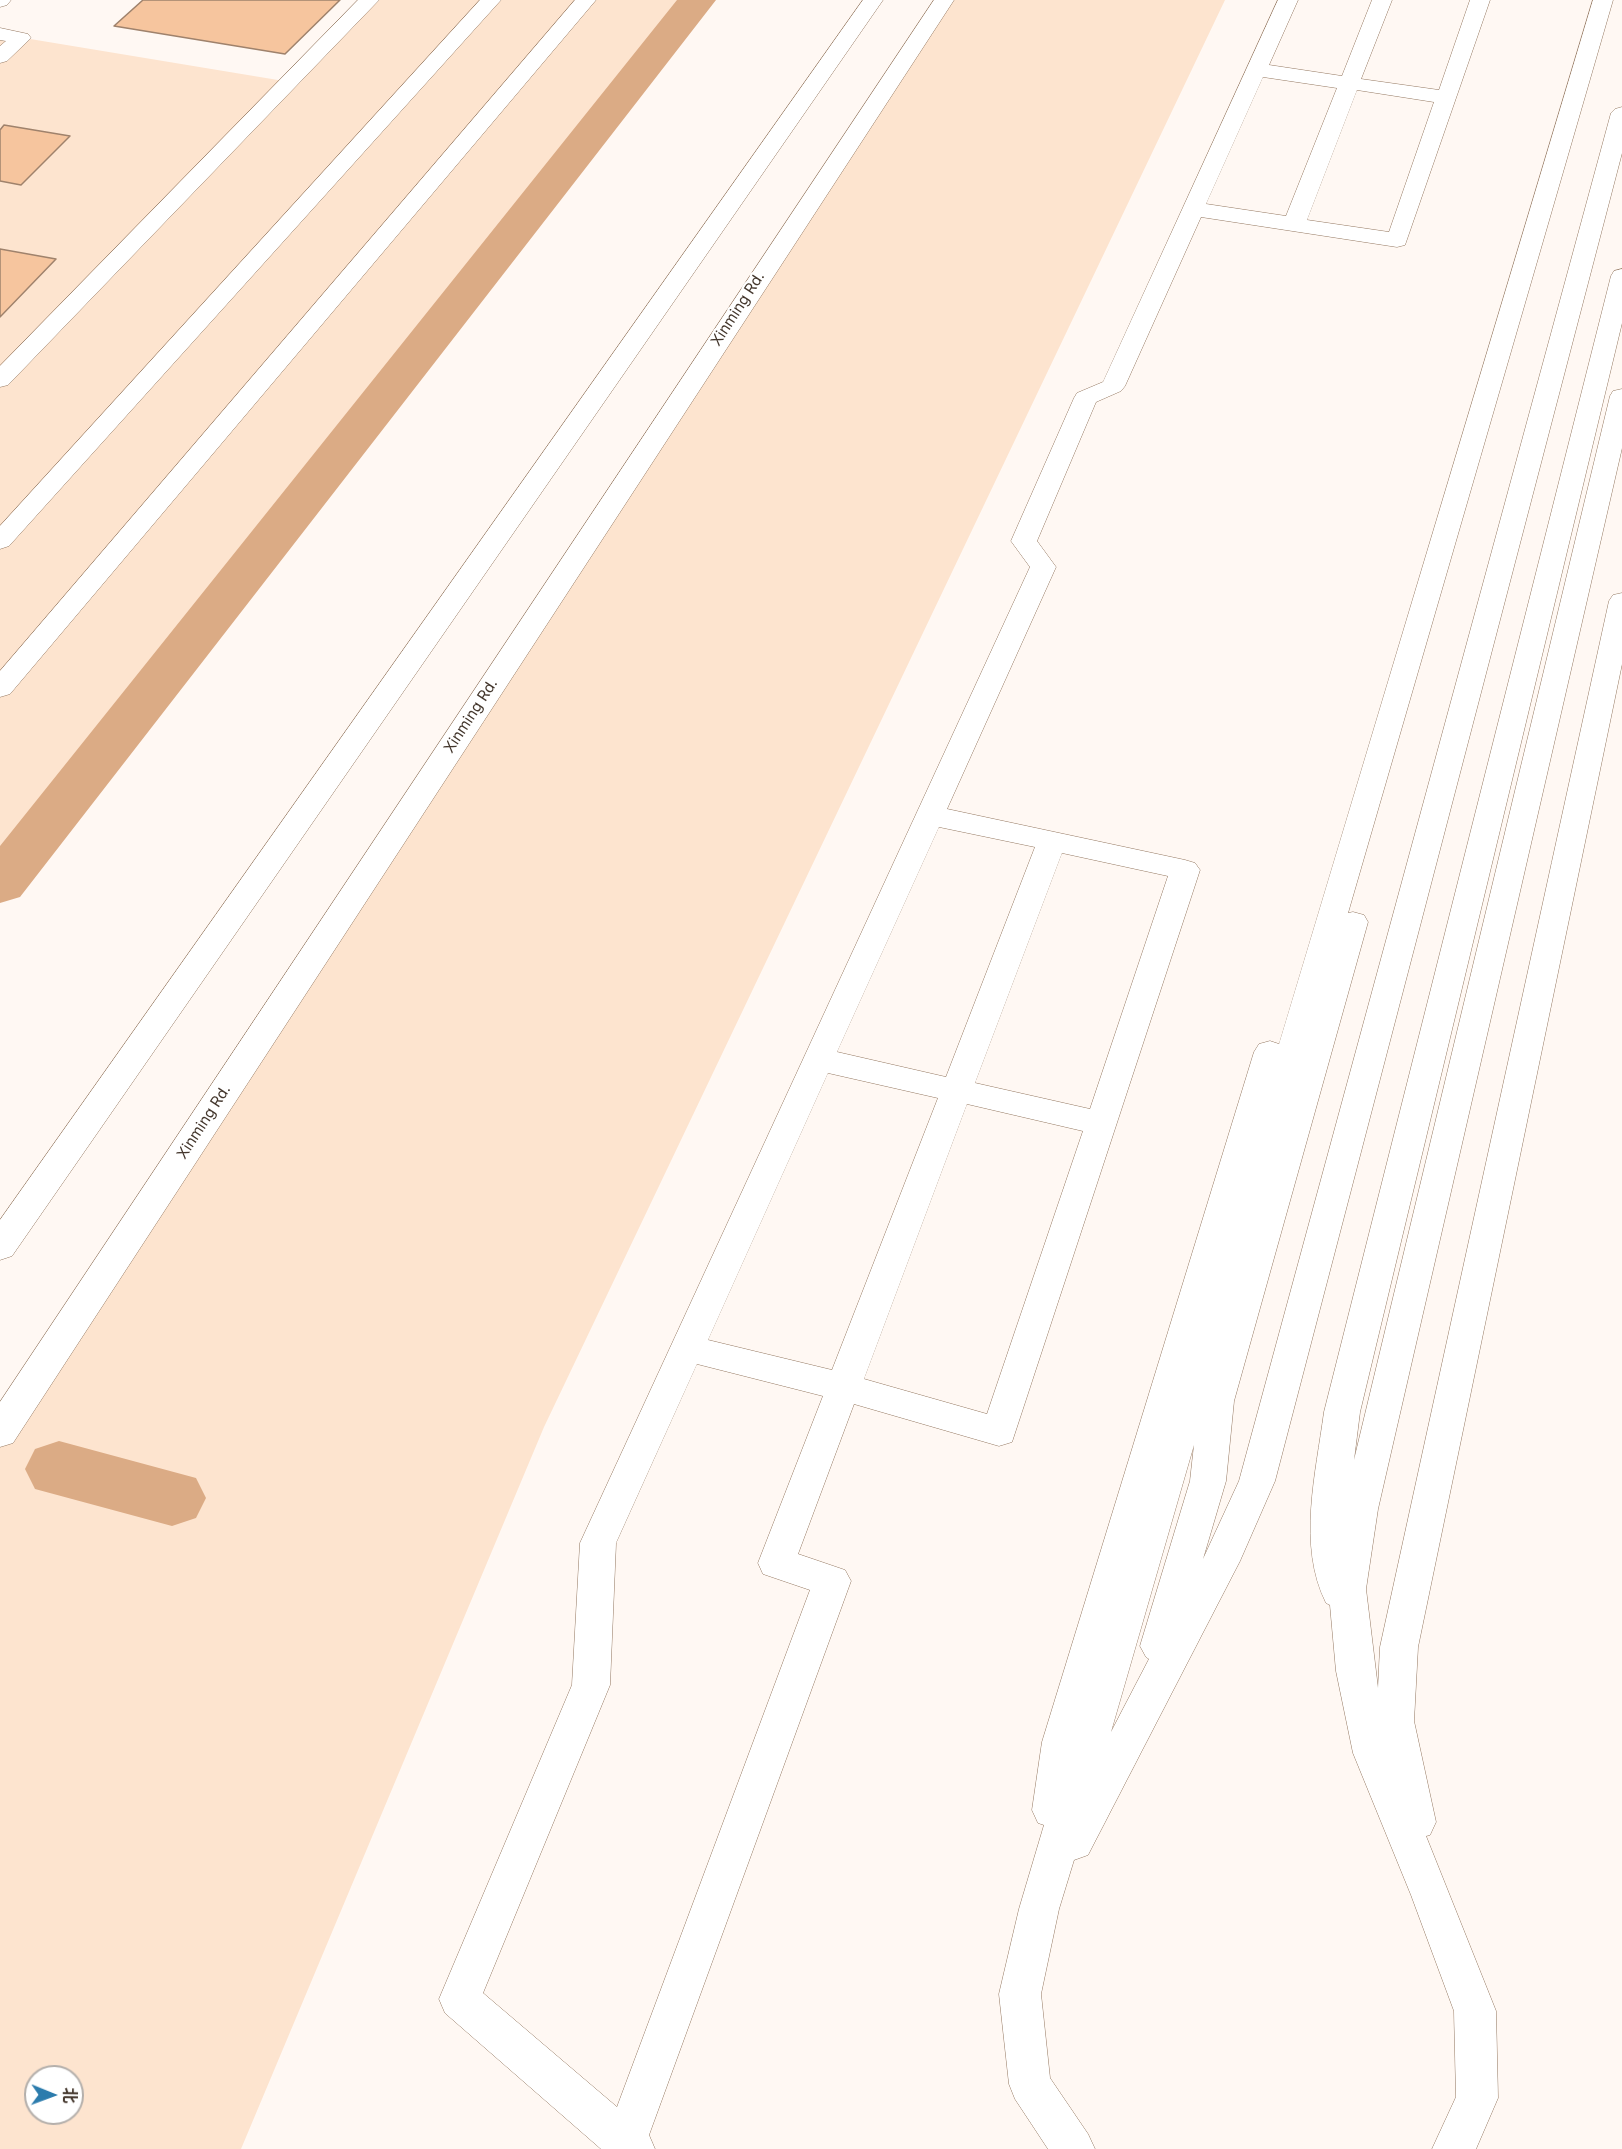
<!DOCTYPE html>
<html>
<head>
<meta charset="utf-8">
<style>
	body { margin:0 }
	#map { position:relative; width:1622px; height:2149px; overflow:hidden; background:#fff8f3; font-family:Inter,"Noto Sans SC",sans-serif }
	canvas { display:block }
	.north { position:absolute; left:24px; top:2065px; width:60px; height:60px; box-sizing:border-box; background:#fff; border:2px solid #b4afab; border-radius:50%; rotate:91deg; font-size:16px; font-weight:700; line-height:24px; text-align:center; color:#44372d }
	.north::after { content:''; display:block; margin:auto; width:21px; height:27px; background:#2c7cad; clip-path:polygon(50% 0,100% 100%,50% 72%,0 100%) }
</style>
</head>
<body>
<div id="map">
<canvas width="1622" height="2149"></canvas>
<div class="north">北</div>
</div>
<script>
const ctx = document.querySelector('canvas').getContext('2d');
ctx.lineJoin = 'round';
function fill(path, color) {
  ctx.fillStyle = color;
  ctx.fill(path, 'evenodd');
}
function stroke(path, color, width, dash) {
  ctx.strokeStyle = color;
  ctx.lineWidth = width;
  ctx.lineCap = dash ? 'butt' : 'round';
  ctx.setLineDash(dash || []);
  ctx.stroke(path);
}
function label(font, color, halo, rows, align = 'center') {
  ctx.font = font + ' Inter,sans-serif';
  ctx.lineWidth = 4.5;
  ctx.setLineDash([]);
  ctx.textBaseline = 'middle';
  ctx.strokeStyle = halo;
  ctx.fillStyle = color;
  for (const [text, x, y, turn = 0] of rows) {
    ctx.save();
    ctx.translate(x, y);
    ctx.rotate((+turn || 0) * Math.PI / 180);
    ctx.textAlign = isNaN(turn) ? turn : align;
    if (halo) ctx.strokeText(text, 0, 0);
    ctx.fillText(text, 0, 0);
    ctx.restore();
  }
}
fill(new Path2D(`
	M369 0H697L0 884V34L290 82Z
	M951 0H1225L544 1427 241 2149H0V1436ZM36 2077H72V2113H36Z`), '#fde4cf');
fill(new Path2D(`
	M677 0H716L20 897 0 903V846Z
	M59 1441 196 1478 206 1498 196 1518 172 1526 35 1489 25 1469 35 1449Z`), '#dbab85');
const building = new Path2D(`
	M143 0H340L285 54 114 26Z
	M4 125 70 136 21 185 0 181V130Z
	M0 249 56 259 0 317Z`);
fill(building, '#f6c59e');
stroke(building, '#9f826c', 1.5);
const service = new Path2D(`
	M0 0H11L7 5 0 7Z
	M358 0H379L8 385 0 387V366Z
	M480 0H501L9 546 0 549V526Z
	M575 0H596L10 694 0 697V671Z
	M1278 0H1298L1269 65 1342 76 1372 0H1392L1361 79 1439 90 1470 0H1490L1405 245 1397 247 1201 217 1125 386 1121 391 1096 402 1037 541 1056 567 947 809 1185 860 1195 863 1200 870 1012 1442 999 1446 854 1404 798 1554 845 1570 851 1581 649 2135 655 2149H601L445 2013 439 1999 572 1685 580 1543 1030 567 1011 541 1074 398 1077 393 1103 382ZM1263 77 1337 88 1286 216 1206 204ZM1357 90 1434 102 1389 232 1307 220ZM939 827 1035 847 946 1077 837 1052ZM1062 853 1168 876 1090 1109 975 1083ZM828 1073 938 1098 832 1370 708 1340ZM967 1104 1083 1131 987 1414 864 1379ZM697 1364 823 1396 758 1563 763 1574 810 1590 617 2107 483 1993 610 1685 616 1543Z
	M1593 0H1613L1348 913 1353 912 1364 915 1368 922 1234 1401 1226 1481 1203 1559 1239 1481 1611 113 1615 109 1622 107V153L1275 1481 1240 1561 1088 1855 1074 1860 1059 1909 1041 1994 1050 2078 1088 2134 1095 2149H1048L1015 2099 1009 2084 999 1994 1019 1909 1044 1825 1038 1823 1032 1810 1042 1742 1254 1052 1259 1044 1270 1041 1279 1044ZM1194 1445 1190 1481 1140 1646 1146 1657 1149 1659 1111 1732Z
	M0 28 28 34 31 38 7 61 0 63V46L6 41 0 40Z
	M1622 269V323L1360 1412 1354 1460 1610 396 1613 391 1622 389V448L1378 1509 1366 1589 1378 1688 1380 1647 1609 601 1613 595 1622 593V664L1418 1647 1414 1721 1436 1822 1430 1835 1426 1836 1496 2011 1498 2098 1476 2149H1432L1456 2097 1454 2011 1411 1895 1353 1753 1336 1671 1330 1605 1326 1603C1297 1545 1316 1473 1324 1412L1611 276 1614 271Z`);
const primary = new Path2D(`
	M863 0H883L12 1256 0 1260V1220Z
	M934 0H954L13 1443 0 1447V1402Z`);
stroke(service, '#947861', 1);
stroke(primary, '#947861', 1);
fill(service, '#fff');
fill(primary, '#fff');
label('15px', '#44372d', '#fff', [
	["Xinming Rd.",738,309,-57],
	["Xinming Rd.",471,716,-57],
	["Xinming Rd.",204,1122,-57]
]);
</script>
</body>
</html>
